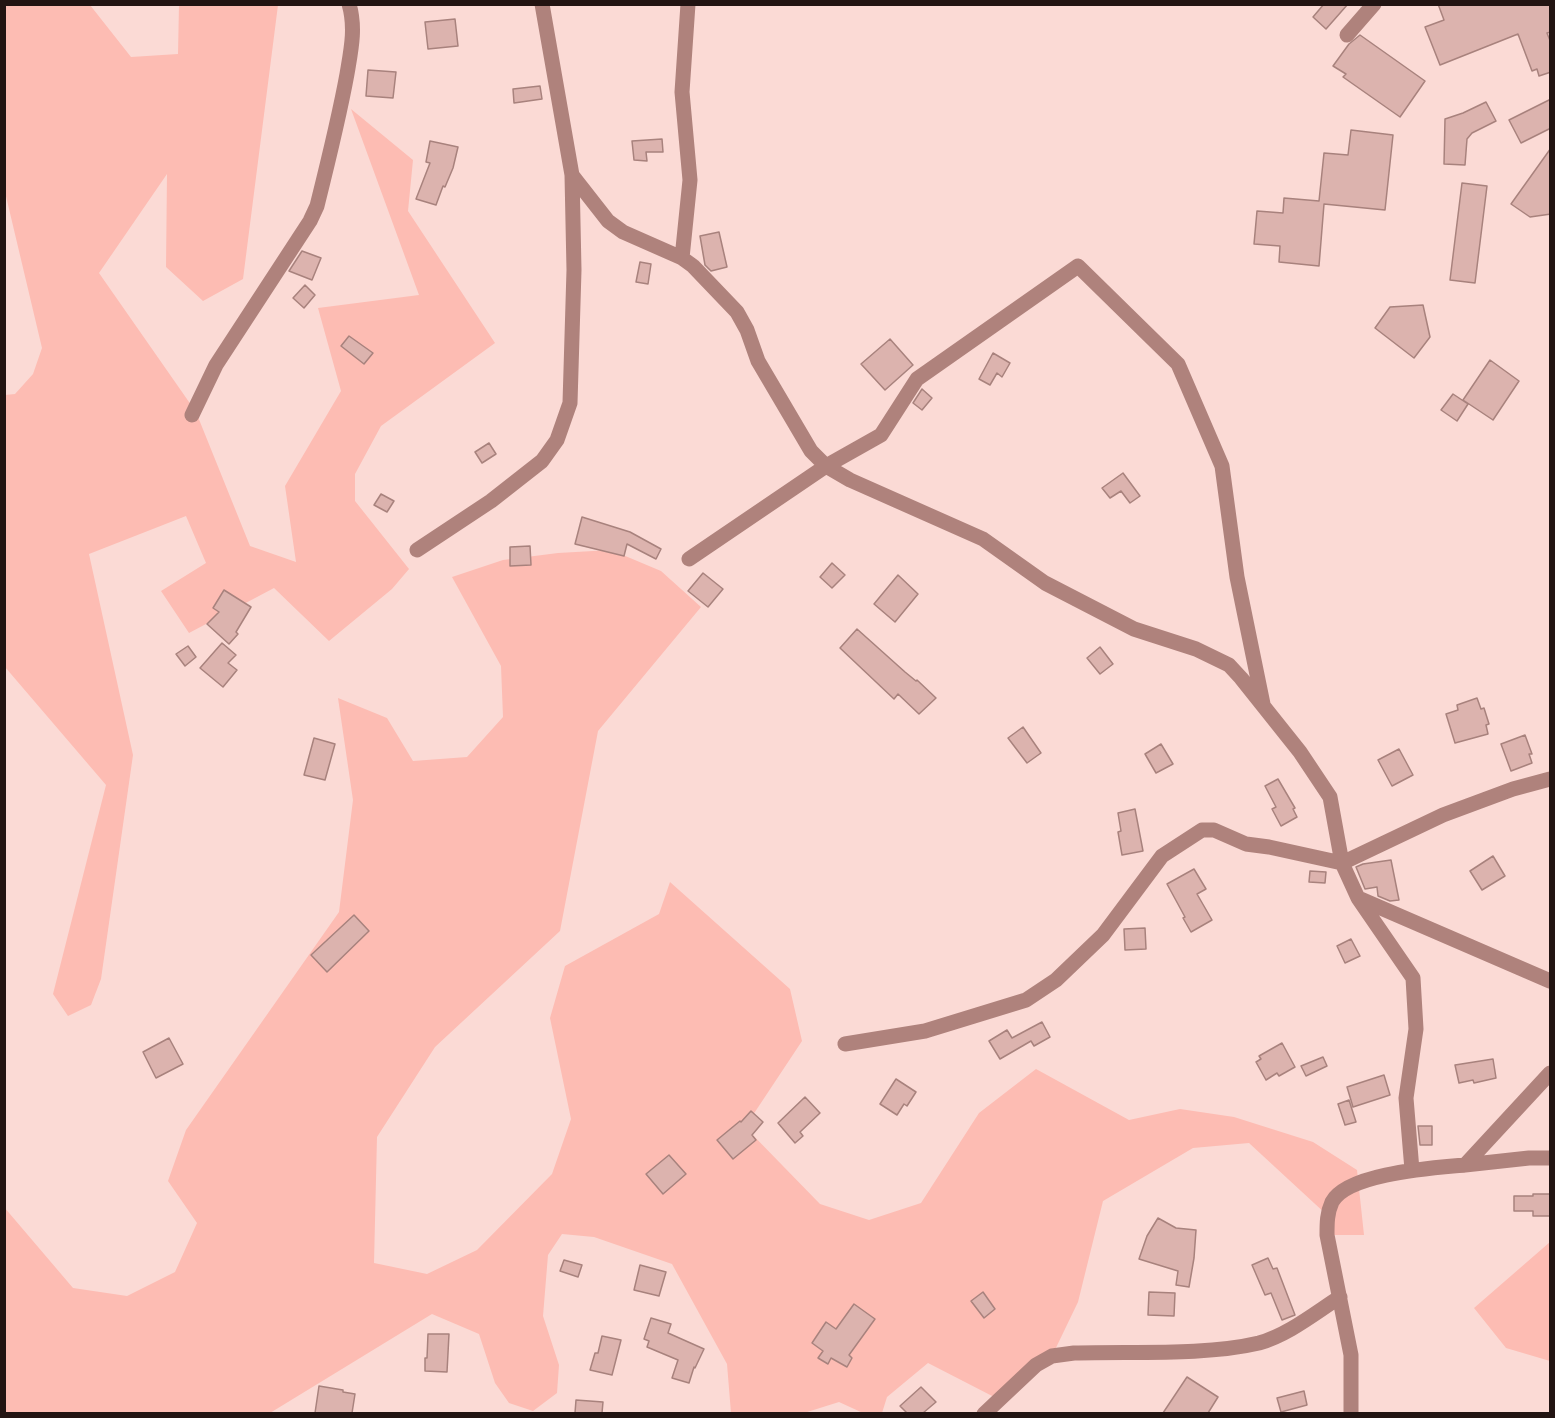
<!DOCTYPE html>
<html>
<head>
<meta charset="utf-8">
<style>
	body { margin:0 }
	#map { position:relative; width:1555px; height:1418px; overflow:hidden; background:#fbdad5; font-family:"Fira Sans",sans-serif }
	canvas { display:block }
	.frame { position:absolute; inset:0; border:6px solid #221412; pointer-events:none }
</style>
</head>
<body>
<div id="map">
<canvas width="1555" height="1418"></canvas>
<div class="frame"></div>
</div>
<script>
const ctx = document.querySelector('canvas').getContext('2d');
ctx.lineJoin = 'round';
function fill(path, color) {
  ctx.fillStyle = color;
  ctx.fill(path, 'evenodd');
}
function stroke(path, color, width, dash) {
  ctx.strokeStyle = color;
  ctx.lineWidth = width;
  ctx.lineCap = dash ? 'butt' : 'round';
  ctx.setLineDash(dash || []);
  ctx.stroke(path);
}
fill(new Path2D(`
	M4 5H90L131 57 178 54 179 5H278L243 279 203 301 166 267 167 174 99 273 196 412 250 546 296 562 285 486 341 391 318 308 419 295 351 109 413 160 408 211 495 343 381 426 355 474V501L409 569 392 589 329 641 274 588 189 633 161 591 206 563 186 516 89 554 133 755 101 979 91 1005 68 1016 53 994 106 785 5 667V395L15 394 33 374 42 348 5 192Z
	M611 550 661 571 701 607 598 731 560 931 435 1047 377 1137 374 1263 427 1274 477 1250 552 1174 571 1119 550 1018 565 966 659 914 670 882 790 989 802 1041 745 1127 820 1204 869 1220 921 1203 979 1113 1036 1069 1129 1120 1180 1109 1234 1117 1313 1142 1357 1170 1364 1235H1327V1215L1249 1143 1193 1148 1103 1201 1078 1302 1052 1356 998 1399 928 1363 887 1397 882 1413H863L839 1402 804 1413H731L727 1364 672 1264 594 1237 562 1234 548 1255 543 1316 559 1365 557 1393 533 1411 509 1403 495 1383 479 1334 432 1314 270 1413 5 1414 4 1207 73 1288 127 1296 175 1272 197 1223 168 1181 186 1130 339 912 353 800 338 698 387 718 413 761 467 757 503 717 501 666 452 577 503 560 558 553Z
	M1550 1242V1361L1506 1348 1474 1308Z`), '#fdbcb3');
const building = new Path2D(`
	M1324 4H1348L1326 29 1313 17Z
	M1438 4H1551V32L1547 33 1551 43V72L1539 76 1537 69 1532 71 1518 34 1440 65 1425 27 1444 20Z
	M455 19 458 46 428 49 425 22Z
	M1360 35 1425 81 1400 117 1343 77 1346 74 1333 66 1349 44Z
	M368 70 396 72 393 98 366 96Z
	M540 86 542 99 514 103 513 89Z
	M1551 99V128L1521 143 1509 120Z
	M1486 102 1496 121 1472 133 1467 139 1465 165 1444 164 1445 119 1463 113Z
	M1351 130 1393 135 1385 210 1324 204 1319 266 1279 262 1280 246 1254 244 1257 211 1283 213 1284 198 1319 201 1324 153 1348 155Z
	M662 139 663 152H646L647 161 634 160 632 141Z
	M430 141 458 147 453 168 445 187 443 186 436 205 416 199 430 163 426 162Z
	M1551 148V214L1530 217 1511 204Z
	M1462 183 1487 186 1475 283 1450 280Z
	M719 232 727 267 711 271 705 265 700 236Z
	M302 251 321 258 312 280 289 271Z
	M640 262 651 264 648 284 636 282Z
	M305 285 315 295 304 308 293 298Z
	M1423 305 1430 337 1414 358 1375 328 1390 307Z
	M349 336 373 353 364 364 341 346Z
	M890 339 913 365 885 390 861 364Z
	M993 353 1010 363 1002 377 997 373 990 385 979 379Z
	M1490 360 1519 381 1493 420 1463 400Z
	M922 389 932 398 922 410 913 403Z
	M1453 394 1468 404 1457 421 1441 410Z
	M489 443 496 454 482 463 475 452Z
	M1123 473 1140 496 1130 503 1121 491 1110 498 1102 488Z
	M381 494 394 501 387 512 374 505Z
	M582 517 630 532 661 549 656 559 627 544 624 556 575 544Z
	M530 546 531 565 510 566V547Z
	M832 563 845 575 832 588 820 577Z
	M703 573 723 589 708 607 688 591Z
	M898 575 918 594 895 622 874 604Z
	M224 590 251 607 236 632 238 634 229 644 207 624 219 612 213 608Z
	M857 629 905 672 916 681 917 680 936 698 919 714 898 694 894 699 840 648Z
	M222 643 236 655 228 663 237 670 223 687 200 668Z
	M188 646 196 657 185 666 176 654Z
	M1100 647 1113 664 1100 674 1087 658Z
	M1477 698 1481 709 1484 708 1489 724 1486 725 1488 734 1455 743 1446 714 1458 710 1457 705Z
	M1023 727 1041 753 1027 763 1008 738Z
	M1525 735 1532 754H1529L1532 763 1511 771 1501 744Z
	M314 738 335 744 325 780 304 775Z
	M1161 744 1173 764 1156 773 1145 754Z
	M1399 749 1413 775 1392 786 1378 760Z
	M1278 779 1295 808 1293 809 1297 817 1281 826 1272 809 1276 807 1265 786Z
	M1135 809 1143 851 1122 855 1118 832 1121 831 1118 813Z
	M1493 856 1505 876 1482 890 1470 871Z
	M1391 860 1399 900 1390 901 1378 896 1377 887 1365 889 1356 867 1363 864Z
	M1194 869 1206 889 1197 894 1212 920 1191 932 1183 918 1185 917 1167 884Z
	M1310 871 1326 872 1325 883 1309 882Z
	M354 915 369 931 327 972 311 955Z
	M1145 928 1146 949 1125 950 1124 929Z
	M1351 939 1360 956 1345 963 1337 946Z
	M1042 1022 1050 1037 1034 1046 1031 1041 1000 1059 989 1041 1007 1030 1012 1038Z
	M169 1038 183 1064 156 1078 143 1052Z
	M1282 1043 1295 1067 1279 1076 1277 1073 1266 1080 1256 1062 1261 1059 1259 1056Z
	M1323 1057 1327 1066 1306 1076 1301 1066Z
	M1493 1059 1496 1078 1474 1083 1473 1080 1459 1083 1455 1065Z
	M1384 1075 1390 1095 1353 1107 1347 1087Z
	M896 1079 916 1092 907 1106 904 1104 897 1115 880 1104Z
	M805 1097 820 1113 800 1132 803 1136 795 1143 778 1123Z
	M1349 1100 1356 1122 1345 1125 1338 1104Z
	M751 1111 763 1122 752 1135 756 1140 733 1159 717 1140 740 1121 741 1122Z
	M1418 1126H1432V1145H1420Z
	M669 1155 686 1174 663 1194 646 1174Z
	M1533 1194H1551V1216H1533V1211H1514V1196H1533Z
	M1158 1218 1176 1228 1196 1230 1194 1258 1189 1287 1176 1285 1178 1271 1139 1259 1147 1236Z
	M1268 1258 1273 1269 1277 1268 1295 1315 1282 1320 1271 1293 1265 1295 1252 1265Z
	M564 1260 582 1265 578 1277 560 1271Z
	M640 1265 666 1272 659 1296 634 1290Z
	M983 1292 995 1309 984 1318 971 1301Z
	M1149 1292 1175 1293 1174 1316 1148 1315Z
	M854 1304 875 1319 849 1355 852 1358 847 1367 831 1358 828 1364 818 1358 823 1351 812 1343 826 1322 836 1329Z
	M651 1318 671 1324 668 1333 704 1349 695 1368 694 1367 689 1383 672 1378 678 1360 647 1347 649 1341 644 1339Z
	M428 1334H449L447 1372 425 1371V1358H427Z
	M602 1336 621 1340 612 1375 590 1370 595 1353H598Z
	M1187 1377 1218 1397 1208 1413H1163Z
	M319 1386 343 1390V1392L355 1394 352 1413H315Z
	M921 1387 936 1402 923 1413H907L900 1406Z
	M1304 1391 1307 1405 1281 1412 1277 1398Z
	M576 1400 603 1402 602 1413H575Z`);
fill(building, '#dcb3ae');
stroke(building, '#a8827d', 1.5);
stroke(new Path2D(`
	M1347 35 1374 4
	M572 175 608 221 623 232 682 258 693 266 737 312 747 330 758 361 811 451 826 466 850 480 983 539 1045 583 1134 629 1196 649 1229 665 1241 678 1300 752 1330 797 1342 863 1358 898 1413 978 1416 1029 1406 1098 1412 1170
	M682 258 690 180 682 92 688 4
	M192 415 216 365 310 221 317 206C328 162 339 118 347 74 351 50 356 28 349 4
	M417 550 491 501 542 461 557 440 570 403 574 270 572 175 542 4
	M689 559 826 466 881 435 917 379 1078 266 1178 364 1222 466 1237 577 1263 704
	M1358 898 1550 981
	M845 1044 925 1031 1026 1000 1056 980 1103 935 1162 856 1202 830H1214L1246 844 1269 847 1342 863 1443 815 1513 789 1550 779
	M1465 1165 1529 1158H1550
	M984 1414 1036 1365 1052 1356 1074 1353C1131 1351 1204 1356 1259 1343 1288 1335 1315 1313 1340 1297
	M1351 1414V1355L1327 1235C1327 1223 1327 1213 1332 1202 1348 1173 1434 1168 1465 1165L1550 1073`), '#af827c', 15);
</script>
</body>
</html>
